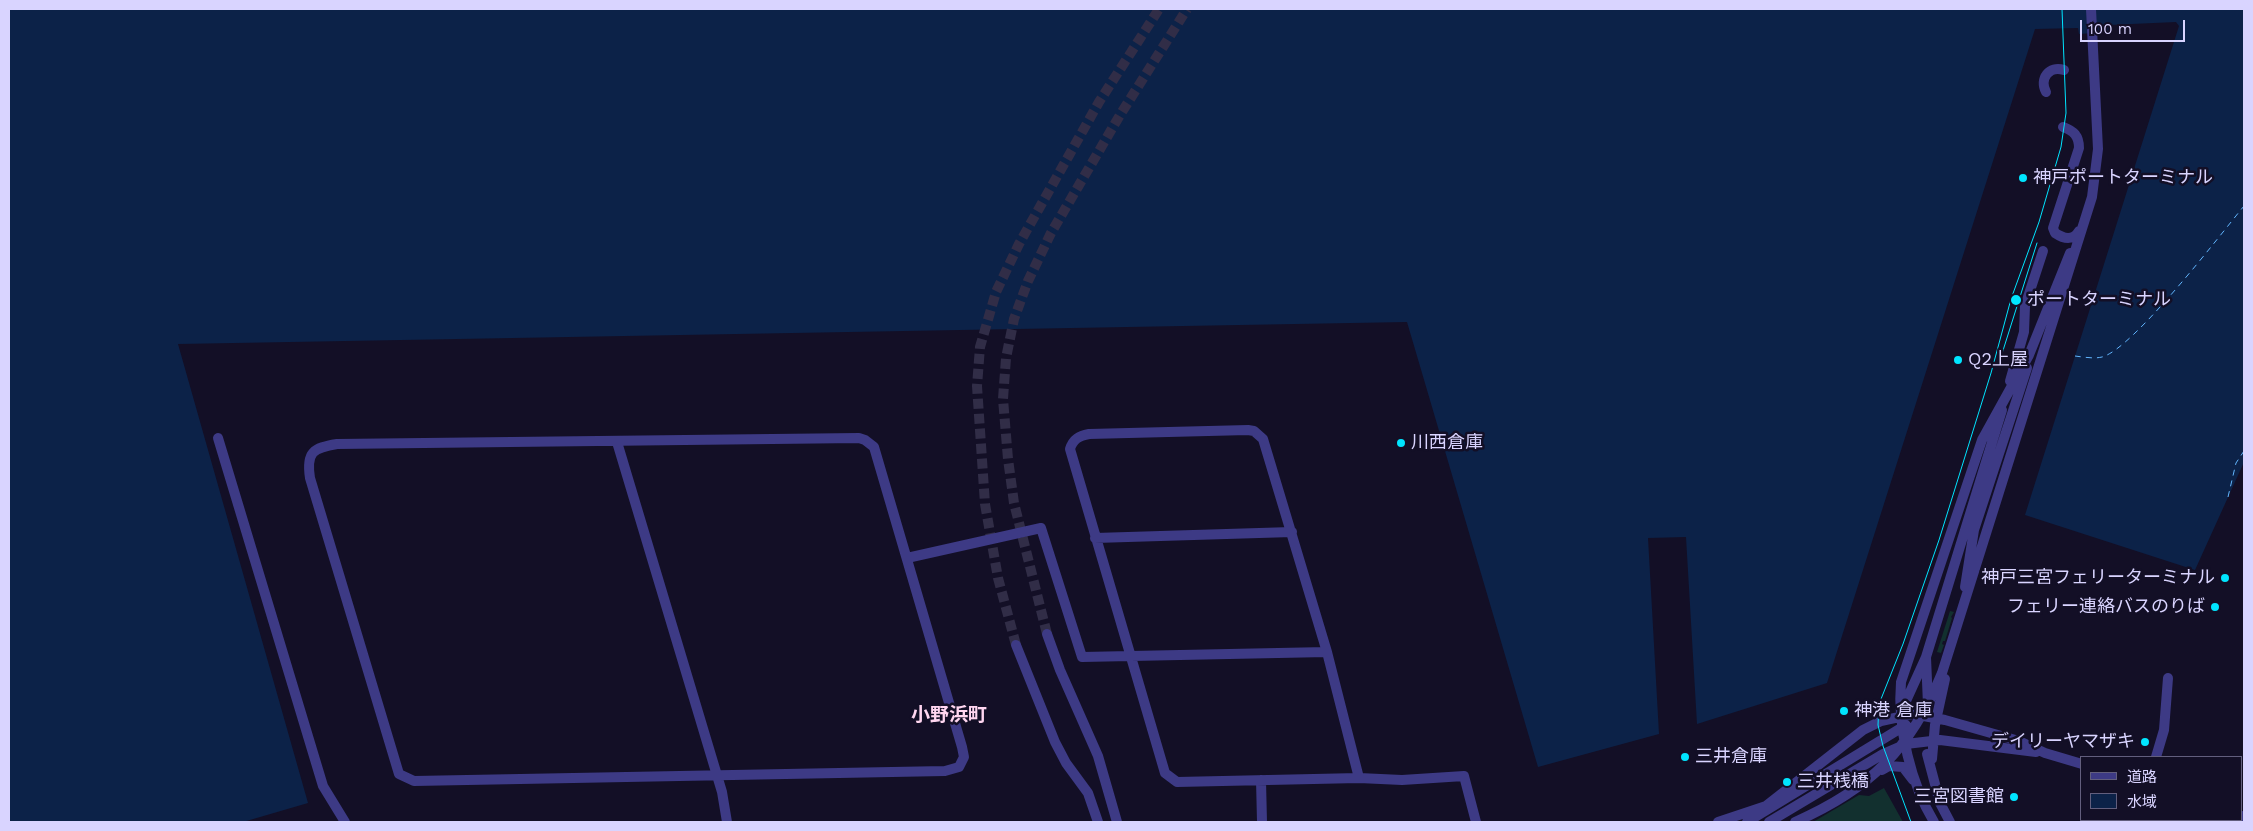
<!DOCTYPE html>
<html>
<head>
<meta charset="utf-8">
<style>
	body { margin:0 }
	#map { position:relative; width:2253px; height:831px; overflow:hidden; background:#130f26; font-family:"Work Sans","Noto Sans JP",sans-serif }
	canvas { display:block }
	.frame { position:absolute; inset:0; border:10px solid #d9d4ff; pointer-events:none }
	.legend { position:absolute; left:2080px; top:756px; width:162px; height:65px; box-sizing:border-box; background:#130f26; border:1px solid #625e7d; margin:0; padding:6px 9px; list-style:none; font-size:15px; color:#d9d4ff }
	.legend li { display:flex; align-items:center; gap:10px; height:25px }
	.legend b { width:25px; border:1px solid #625e7d }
	.scale { position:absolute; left:2080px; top:20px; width:105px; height:22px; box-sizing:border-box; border:2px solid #d9d4ff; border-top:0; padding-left:6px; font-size:15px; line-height:18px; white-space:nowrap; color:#d9d4ff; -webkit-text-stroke:4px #130f26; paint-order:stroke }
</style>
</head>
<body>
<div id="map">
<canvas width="2253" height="831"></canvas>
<div class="frame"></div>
<ul class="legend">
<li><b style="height:6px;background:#3d3a85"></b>道路</li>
<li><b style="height:14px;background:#0c2248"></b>水域</li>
</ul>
<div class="scale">100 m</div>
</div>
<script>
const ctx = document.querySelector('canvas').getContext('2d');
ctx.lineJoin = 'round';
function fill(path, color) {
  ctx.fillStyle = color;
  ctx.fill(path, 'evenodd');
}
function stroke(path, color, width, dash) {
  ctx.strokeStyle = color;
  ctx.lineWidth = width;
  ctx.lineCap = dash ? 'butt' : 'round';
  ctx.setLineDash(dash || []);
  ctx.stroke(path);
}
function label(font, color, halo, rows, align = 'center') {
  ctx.font = font + ' "Work Sans","Noto Sans JP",sans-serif';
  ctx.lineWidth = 5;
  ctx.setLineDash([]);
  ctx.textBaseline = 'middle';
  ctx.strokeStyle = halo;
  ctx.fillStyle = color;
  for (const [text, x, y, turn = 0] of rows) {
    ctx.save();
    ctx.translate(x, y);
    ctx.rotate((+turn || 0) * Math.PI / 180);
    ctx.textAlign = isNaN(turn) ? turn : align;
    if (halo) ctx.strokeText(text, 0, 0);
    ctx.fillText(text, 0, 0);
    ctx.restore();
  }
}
fill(new Path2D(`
	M1950 611 1954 612 1951 617 1952 618 1945 641H1943L1942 644 1944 645 1941 653 1937 652Z
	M1884 788 1903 822H1813L1859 795 1869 796Z
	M2145 820H2218L2225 822H2151Z`), '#12302f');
fill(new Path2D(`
	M9 9H2244V462L2195 570 2025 515 2179 26 2176 22 2109 25V32L2079 34 2078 28 2035 29 1827 683 1697 724 1686 537 1648 538 1659 734 1538 767 1407 322 178 344 308 803 243 822H9Z`), '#0c2248');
stroke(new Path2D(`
	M2075 356C2083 357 2094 359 2102 357 2133 349 2220 235 2244 206
	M2228 497 2236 463 2244 451`), '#62b6ff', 1, [6, 5]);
stroke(new Path2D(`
	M1047 634 1014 503 1008 459 1003 399 1006 358 1014 319 1028 281 1051 233 1120 115 1187 9
	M1016 645 998 578 985 504 977 386 980 347 996 292 1019 244 1099 102 1159 9`), '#312d47', 10, [10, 5]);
stroke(new Path2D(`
	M2046 92C2039 79 2049 65 2064 70
	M2063 127C2074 131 2079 136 2079 148L2053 228 2055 233C2064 239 2073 241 2079 231
	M2010 381 2024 332 2025 306 2043 251
	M1248 430 1254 431 1263 439 1327 652 1359 778 1177 782 1165 773 1070 449C1073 439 1079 436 1089 434Z
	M218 438 323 786 345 822
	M859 438 865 440 874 447 962 747 964 757 959 767 945 771 414 781 399 774 310 478C306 452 313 448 337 444Z
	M617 442 722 792 727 822
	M1095 538 1292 532
	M907 558 1041 528 1082 657 1327 652
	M1965 587 1974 530 2027 368
	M1047 634 1060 670 1098 756 1117 822
	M1016 645 1055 742 1066 763 1088 793 1098 822
	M1926 657 2002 410
	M1901 712 1926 657 1928 705
	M1927 754 1940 803 1950 822
	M2156 757 2164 730 2168 678
	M1932 759 1935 725 1945 679
	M1882 770 1889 766 1903 767 1913 780
	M1359 778 1402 780 1464 776 1476 822
	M1261 780 1262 822
	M2242 816 2244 817
	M1718 822 1766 806 1863 730 1881 721 1913 714 1945 720 2019 741 2045 753 2082 764
	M1747 822 1906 725
	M1769 822 1883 754 1906 744 1940 740 2036 752
	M1795 822C1870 789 1911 749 1942 673L2092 197 2098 149 2091 9
	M1934 822C1911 784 1897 727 1901 682L1982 440 2029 355 2070 253`), '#3d3a85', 10);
stroke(new Path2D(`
	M2115 822H2116`), '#e055d1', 12);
stroke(new Path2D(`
	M2000 360 2037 243
	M1911 822 1883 746 1878 725 1879 704 1903 644 1939 540 1991 373 2011 299 2039 222 2061 147 2066 113 2062 9`), '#00e5ff', 1);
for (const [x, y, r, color] of [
	[2023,178,5,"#00e5ff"],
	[2016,300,6,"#00e5ff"],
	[1958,360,5,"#00e5ff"],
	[1401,443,5,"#00e5ff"],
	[2225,578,5,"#00e5ff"],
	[2215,607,5,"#00e5ff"],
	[1844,711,5,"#00e5ff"],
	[2145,742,5,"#00e5ff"],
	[1685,757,5,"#00e5ff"],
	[1787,782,5,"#00e5ff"],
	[2014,797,5,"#00e5ff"]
]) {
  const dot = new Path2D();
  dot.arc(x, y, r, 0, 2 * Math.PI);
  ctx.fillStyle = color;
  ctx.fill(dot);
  stroke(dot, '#130f26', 2);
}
label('18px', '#d9d4ff', '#130f26', [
	["神戸ポートターミナル",2033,178],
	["ポートターミナル",2027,300],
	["Q2上屋",1968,360],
	["川西倉庫",1411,443],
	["神戸三宮フェリーターミナル",2215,578,"right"],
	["フェリー連絡バスのりば",2205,607,"right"],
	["神港 倉庫",1854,711],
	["デイリーヤマザキ",2135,742,"right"],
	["三井倉庫",1695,757],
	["三井桟橋",1797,782],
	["三宮図書館",2004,797,"right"]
], 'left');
label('bold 19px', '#ffd6f0', '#130f26', [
	["小野浜町",949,715]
]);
</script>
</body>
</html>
